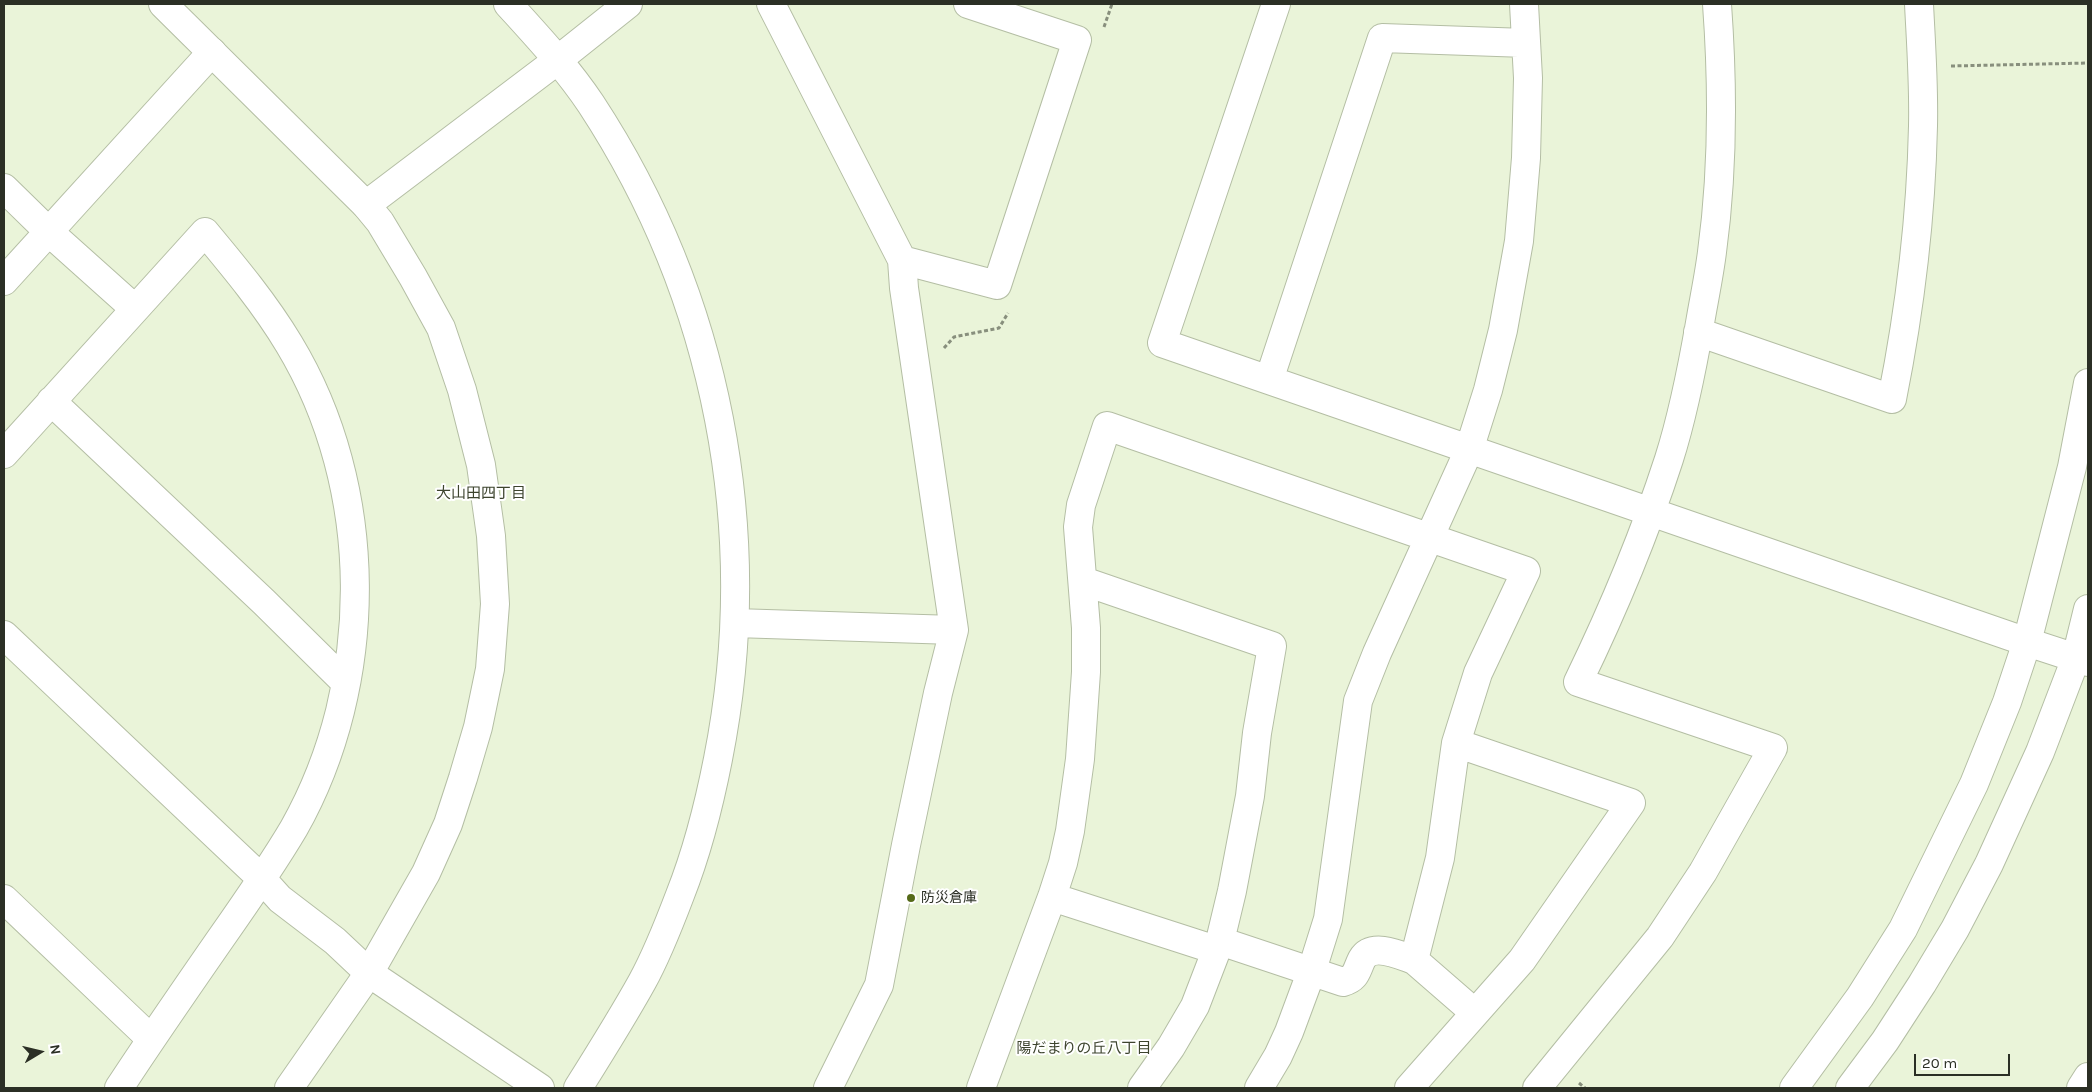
<!DOCTYPE html>
<html>
<head>
<meta charset="utf-8">
<style>
	body { margin:0 }
	#map { position:relative; width:2092px; height:1092px; overflow:hidden; background:#eaf4d9; font-family:Karla,sans-serif }
	canvas { display:block }
	.frame { position:absolute; inset:0; border:5px solid #2b2f25; pointer-events:none }
	.north { position:absolute; left:15px; top:1027px; width:50px; height:50px; -webkit-text-stroke:4px #fff; paint-order:stroke; rotate:81deg; font-size:14px; font-weight:700; line-height:20px; text-align:center; color:#2b2f25 }
	.north::after { content:''; display:block; margin:auto; width:18px; height:22px; background:#2b2f25; clip-path:polygon(50% 0,100% 100%,50% 72%,0 100%) }
	.scale { position:absolute; left:1914px; top:1054px; width:96px; height:22px; box-sizing:border-box; border:2px solid #2b2f25; border-top:0; padding-left:6px; font-size:15px; line-height:18px; white-space:nowrap; color:#2b2f25; -webkit-text-stroke:4px #fff; paint-order:stroke }
</style>
</head>
<body>
<div id="map">
<canvas width="2092" height="1092"></canvas>
<div class="frame"></div>
<div class="north">N</div>
<div class="scale">20 m</div>
</div>
<script>
const ctx = document.querySelector('canvas').getContext('2d');
ctx.lineJoin = 'round';
function stroke(path, color, width, dash) {
  ctx.strokeStyle = color;
  ctx.lineWidth = width;
  ctx.lineCap = dash ? 'butt' : 'round';
  ctx.setLineDash(dash || []);
  ctx.stroke(path);
}
function label(font, color, halo, rows, align = 'center') {
  ctx.font = font + ' Karla,"Noto Sans JP",sans-serif';
  ctx.lineWidth = 4;
  ctx.setLineDash([]);
  ctx.textBaseline = 'middle';
  ctx.strokeStyle = halo;
  ctx.fillStyle = color;
  for (const [text, x, y, turn = 0] of rows) {
    ctx.save();
    ctx.translate(x, y);
    ctx.rotate((+turn || 0) * Math.PI / 180);
    ctx.textAlign = isNaN(turn) ? turn : align;
    if (halo) ctx.strokeText(text, 0, 0);
    ctx.fillText(text, 0, 0);
    ctx.restore();
  }
}
const street = new Path2D(`
	M508 4C537 36 567 68 591 104 718 298 763 532 718 759 709 805 697 852 680 895 669 924 657 955 642 982 622 1018 600 1053 578 1088
	M771 4 902 260 904 288 954 630 938 693 906 845 879 985 828 1088
	M1276 4 1162 343 2027 642
	M4 188 49 232 135 309
	M366 205 559 59 628 4
	M902 260 997 285 1077 40 968 4
	M4 281 212 52
	M1698 332 1892 399C1910 309 1921 218 1923 126 1924 85 1921 44 1919 4
	M1269 380 1382 38 1526 43
	M51 401 264 602 345 682
	M4 454 205 232C235 268 265 304 289 344 376 488 376 682 294 828 271 867 245 904 219 941 185 990 151 1039 119 1088
	M1083 581 1272 646 1257 733 1250 796 1232 891 1220 941 1195 1006 1171 1047 1142 1088
	M735 623 954 630
	M4 635 262 879 280 899 335 941 369 973 540 1088
	M1456 743 1440 858 1414 960 1475 1013
	M1052 897 1216 950
	M4 899 151 1039
	M1220 941 1343 982C1357 978 1356 971 1362 959 1372 942 1400 955 1414 960
	M981 1088 1052 897 1063 863 1070 831 1080 759 1086 672V628L1078 527 1081 505 1107 426 1526 571 1478 673 1456 743 1631 803 1522 960 1409 1088
	M1259 1088 1278 1056 1289 1032 1312 970 1328 919 1358 701 1377 653 1469 450 1488 390 1503 330 1519 241 1526 158 1528 78 1524 4
	M1537 1088 1660 937 1703 872 1773 748 1578 682C1613 610 1644 536 1669 459 1683 415 1692 369 1700 323 1704 299 1709 276 1712 252 1723 171 1723 86 1717 4
	M2081 1088 2088 1077`);
const secondary = new Path2D(`
	M163 4 366 205 380 222 413 277 441 328 462 390 481 465 491 536 495 604 490 669 478 727 463 778 448 824 426 873 369 973 289 1088
	M2027 642 2088 662
	M1794 1088 1860 997 1903 929 1974 784 2007 702 2027 642 2072 467 2088 383
	M1850 1088 1885 1041 1922 984 1955 929 1989 864 2040 752 2076 658 2088 609`);
stroke(street, '#b4bea4', 30);
stroke(secondary, '#b4bea4', 30);
stroke(new Path2D(`
	M1104 27 1112 4
	M1951 66 2088 63
	M944 348 954 337 999 328 1008 313
	M1579 1083 1585 1088`), '#888f7d', 3, [4, 2.5]);
stroke(street, '#fff', 28);
stroke(secondary, '#fff', 28);
for (const [x, y, r, color] of [
	[911,898,5,"#556a18"]
]) {
  const dot = new Path2D();
  dot.arc(x, y, r, 0, 2 * Math.PI);
  ctx.fillStyle = color;
  ctx.fill(dot);
  stroke(dot, '#fff', 2);
}
label('14px', '#2b2f25', '#fff', [
	["防災倉庫",921,898]
], 'left');
label('15px', '#3d442e', '#fff', [
	["大山田四丁目",481,494],
	["陽だまりの丘八丁目",1084,1049]
]);
</script>
</body>
</html>
